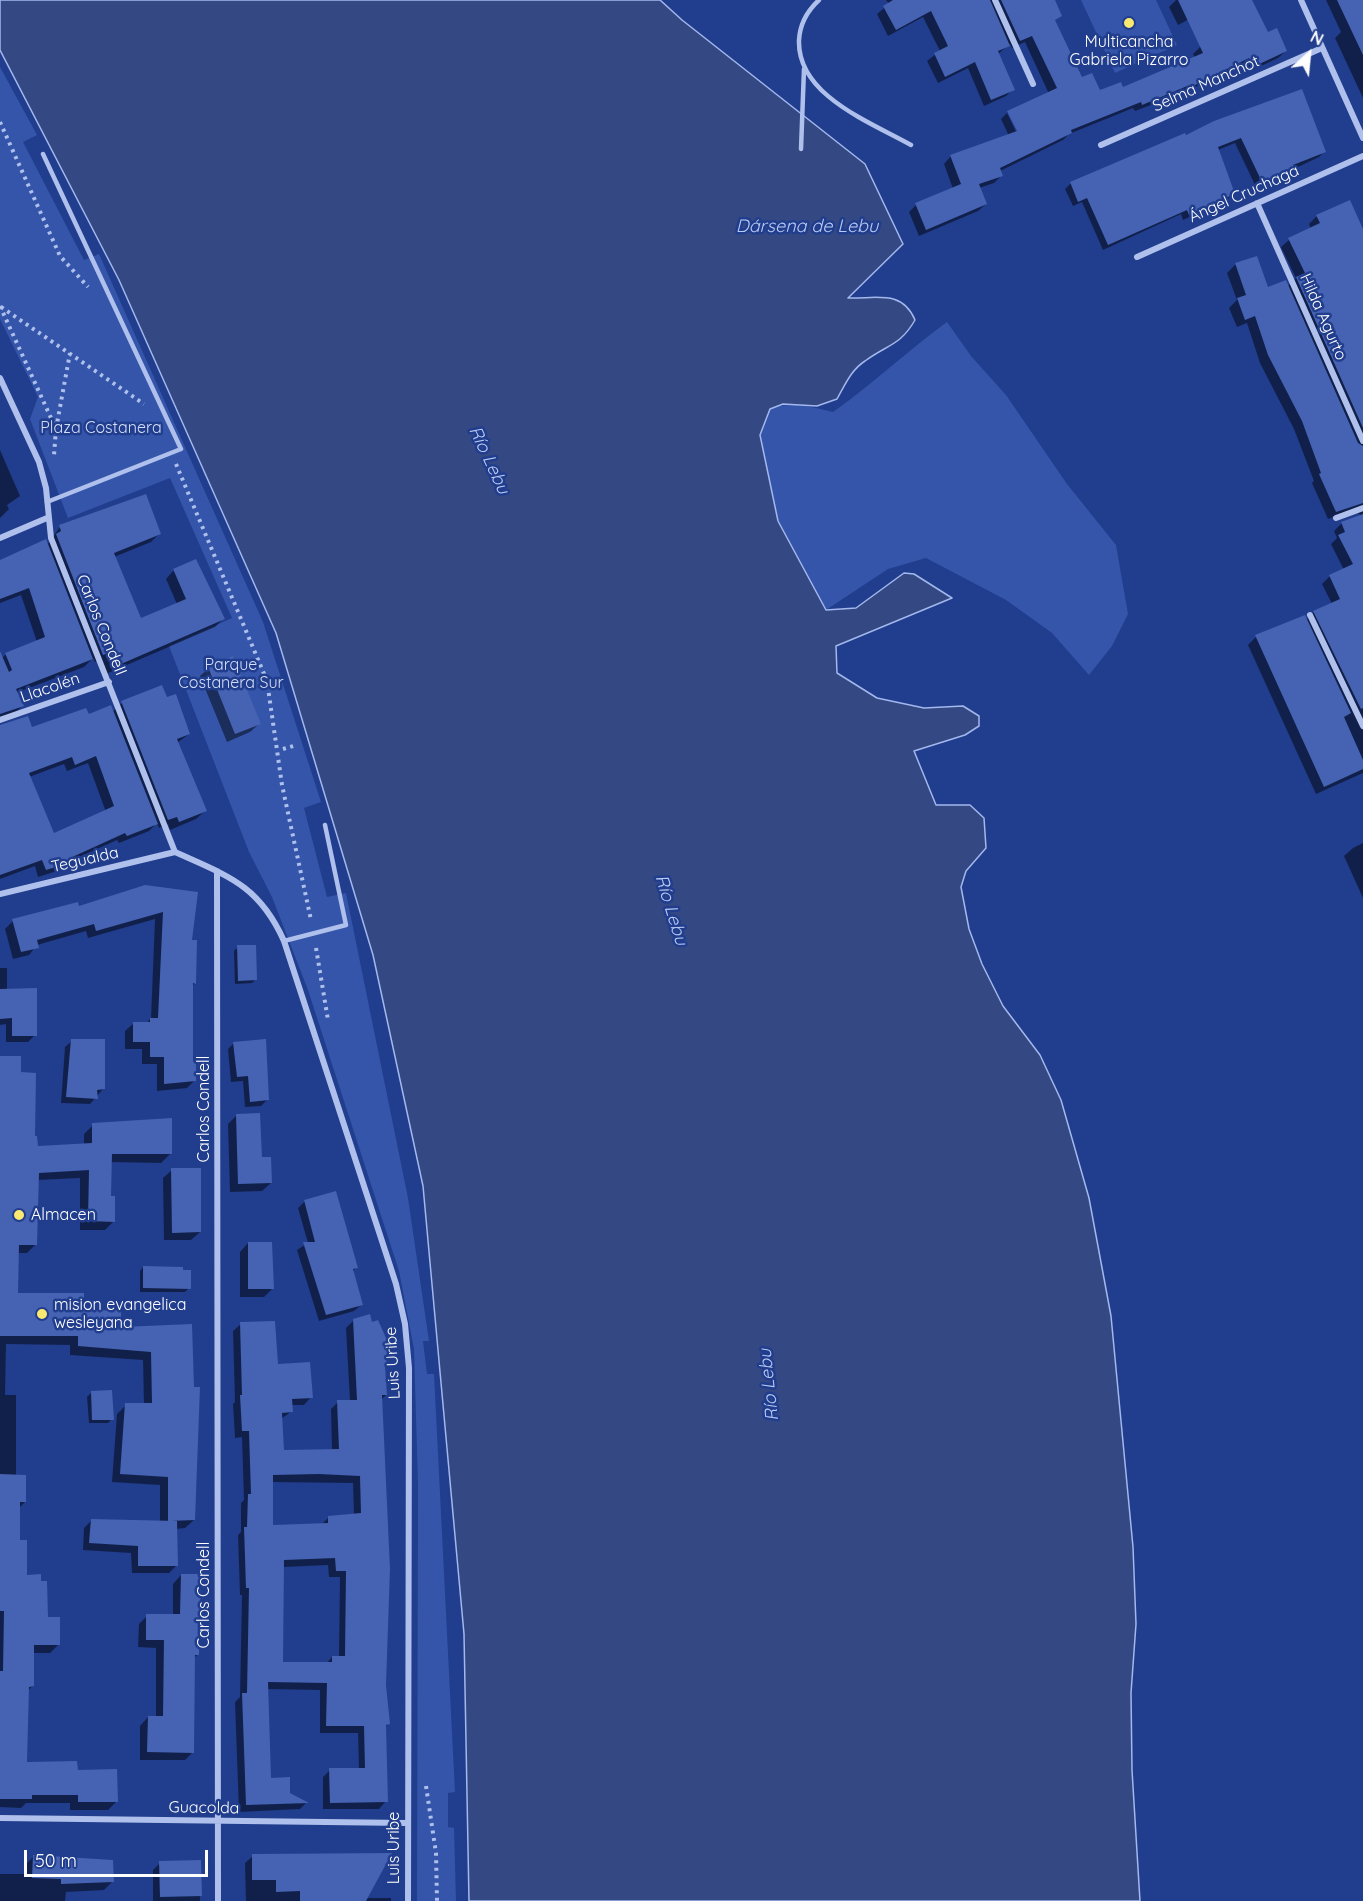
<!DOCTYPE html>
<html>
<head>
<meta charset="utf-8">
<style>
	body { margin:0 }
	#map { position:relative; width:1363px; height:1901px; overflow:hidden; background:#213d8d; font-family:Quicksand,sans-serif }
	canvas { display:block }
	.north { position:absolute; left:1279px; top:24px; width:60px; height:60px; -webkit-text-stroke:4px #213d8d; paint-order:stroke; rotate:27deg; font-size:16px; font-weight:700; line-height:24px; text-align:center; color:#fff }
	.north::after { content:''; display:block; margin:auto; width:21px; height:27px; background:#fff; clip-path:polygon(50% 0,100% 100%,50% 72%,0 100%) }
	.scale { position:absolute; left:24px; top:1850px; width:184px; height:27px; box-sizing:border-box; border:3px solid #fff; border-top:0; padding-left:8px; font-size:18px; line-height:21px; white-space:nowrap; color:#fff; -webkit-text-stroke:4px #213d8d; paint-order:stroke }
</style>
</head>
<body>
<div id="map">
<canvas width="1363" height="1901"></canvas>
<div class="north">N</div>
<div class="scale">50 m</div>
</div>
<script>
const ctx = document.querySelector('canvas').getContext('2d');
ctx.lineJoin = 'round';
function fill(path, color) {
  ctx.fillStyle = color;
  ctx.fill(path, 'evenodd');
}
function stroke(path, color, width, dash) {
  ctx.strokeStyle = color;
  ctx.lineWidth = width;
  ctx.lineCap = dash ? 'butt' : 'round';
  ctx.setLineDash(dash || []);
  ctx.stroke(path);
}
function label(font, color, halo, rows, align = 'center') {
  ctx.font = font + ' Quicksand,sans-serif';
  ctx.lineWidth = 5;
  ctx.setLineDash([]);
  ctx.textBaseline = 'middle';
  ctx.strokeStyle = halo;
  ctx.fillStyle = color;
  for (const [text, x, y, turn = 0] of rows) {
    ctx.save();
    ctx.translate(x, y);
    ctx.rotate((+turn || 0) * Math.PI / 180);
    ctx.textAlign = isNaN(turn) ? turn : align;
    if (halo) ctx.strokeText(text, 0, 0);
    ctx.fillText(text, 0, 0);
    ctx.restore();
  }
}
fill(new Path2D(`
	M1081 0H1156L1177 45 1115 73Z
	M0 67 37 135 23 142 84 260 99 254 263 622 321 802 304 808 327 897 346 893 408 1198 429 1341H423L427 1374H434L455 1792 448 1793V1827L454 1828 456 1901H417L418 1485 414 1349 399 1271 308 990 272 897 249 852 169 646 232 618 170 478 68 518 30 419 38 397 0 319Z
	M947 322 971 356 1006 395 1067 484 1116 545 1128 614 1112 646 1089 675 1052 633 1006 600 926 558 888 569 826 610 778 521 760 435 770 409C792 400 811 407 833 412 873 384 908 350 947 322Z`), '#3455aa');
const water = new Path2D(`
	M0 0H660L682 20 865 164 903 244 848 298C875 299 902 289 915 320 900 346 888 344 865 361 851 370 845 385 837 399L817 406 783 404 770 409 760 435 778 521 826 610 856 608 904 573 914 574 952 598 836 646 837 673 877 698 924 708 963 706 979 716V726L965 735 914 751 936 805H970L984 818 986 848 966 871 961 887 969 929 982 964 1003 1006 1040 1055 1061 1100 1089 1198 1111 1316 1133 1547 1136 1624 1131 1693 1132 1770 1140 1901H469L464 1634 423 1186 373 955 276 633 119 280 0 50Z`);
fill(water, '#344984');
stroke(water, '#a3b8ed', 1.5);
fill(new Path2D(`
	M886 0H1044L1081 79 1099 92 1122 89 1195 58 1193 54 1200 47 1267 34 1286 51 1278 58 1246 73 1242 64 1185 92 1135 111 1133 108 1069 134 1063 140 1000 171 1001 176 994 183 979 188 986 204 978 211 919 236 909 212 916 205 953 189 944 164 951 156 1009 136 1001 119 1007 113 1019 138 1022 137 1010 113H1007L1049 94 1025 42 1012 48 1010 44 998 54 1013 89 1006 96 984 106 968 68 938 83 927 61 940 51 923 17 888 36 877 14 889 4Z
	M1176 0H1226L1178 25 1169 7Z
	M1326 0H1363V98L1335 38 1341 32Z
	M1214 123 1325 151 1319 157 1256 187 1235 143 1218 150 1233 193 1228 199 1183 220 1181 214 1103 250 1082 202 1073 206 1065 189 1071 183Z
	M1317 216 1363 235V773L1316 794 1248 645 1256 637 1306 620 1314 612 1332 604 1322 584 1330 576 1344 570 1331 544 1337 538 1334 531 1342 523 1362 516 1353 510 1328 519 1312 483 1314 481 1294 429 1260 363 1247 323 1237 327 1229 308 1237 300 1227 273 1235 265 1256 257 1267 289 1287 287 1296 278 1281 247 1289 240 1311 229 1309 224Z
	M0 450 20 496 7 505 9 509 0 518Z
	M60 527 159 534 151 542 114 557 140 620 177 604 166 579 174 570 223 619 215 627 106 674 100 660 95 662 93 658 84 667 16 693 22 706 14 714 0 719V660L6 654 37 642 21 595 0 603V562L47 545Z
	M209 668 259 724 250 732 227 742 200 676Z
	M166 699 189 734 177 743 205 811 196 819 170 830 168 824 159 828 157 823 149 831 119 843 117 840 68 862 60 870 38 877 35 866 0 879V726L32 729 112 712 122 703ZM88 763 106 812 53 835 29 777 64 764 67 771Z
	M1363 843V898L1344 856 1353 848Z
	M145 887 190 942 195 983 191 987V1063L195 1080 187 1088 157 1091V1064H142V1049H125V1031L134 1023 146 1024 151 1018 155 919 88 938 86 931 37 945 29 955 13 959 5 929 13 921 78 908Z
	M238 947 256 979 252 983 235 984 234 951Z
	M0 968H7V990L35 1035 28 1042H6V1024L0 1025Z
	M72 1041 104 1088 90 1104 61 1103 65 1047Z
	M234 1043 267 1100 261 1106 245 1107 243 1081 231 1082 228 1049Z
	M0 1058 20 1074 36 1148 84 1145V1134L93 1125 170 1154 161 1163 110 1162V1198L114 1221 105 1230H80V1178L37 1180 36 1244 27 1253H17L16 1294 83 1312 120 1329 191 1326 194 1520 185 1528 176 1529V1566L169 1573H132L131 1553 83 1550 84 1528 92 1520 160 1522V1485L112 1482 117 1414 126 1405H144L143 1360 70 1355V1345L6 1344 5 1395H16V1476L25 1502 19 1508 18 1541 26 1576 59 1644 50 1653H32V1686L28 1691 26 1763 76 1771 117 1801 108 1810H70V1803H26L21 1808 0 1807Z
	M236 1116 261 1159 271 1183 262 1191 230 1192 228 1124Z
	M172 1170 200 1232 191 1240H164L163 1178Z
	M305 1201 357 1267 352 1272 361 1305 354 1311 319 1321 297 1250 308 1243 298 1208Z
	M248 1243 272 1289 264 1297H240V1252Z
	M143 1267 189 1288 185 1292H140V1271Z
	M354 1320 384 1366 386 1395 381 1400 384 1685 388 1724 385 1727 386 1801 379 1809H323V1777L330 1770 359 1769 358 1733H320V1690L267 1689 269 1780 306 1803 300 1809 239 1812 235 1702 240 1697 242 1595H240L238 1535 241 1532V1503L244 1500 242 1437 235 1438 233 1404 235 1402 233 1331 241 1324 277 1366 311 1397 304 1405H291L292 1411 281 1419 283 1451 332 1450 331 1409 338 1402 350 1401 346 1328ZM272 1482 353 1483 354 1515 328 1518 321 1525 272 1526ZM328 1565 329 1577H340L339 1657H332L326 1664H282L283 1567Z
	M91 1393 112 1419 108 1423H89L87 1397Z
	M181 1575 198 1654 193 1659V1752L185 1760H140V1726L148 1717H156V1648L138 1647 139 1624 147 1616 173 1615V1584Z
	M253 1856 365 1898H391V1901H246L245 1863Z
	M33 1857 113 1881 104 1890 66 1892 65 1901H0V1874H24V1866Z
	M199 1862 200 1901H153V1870L160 1863Z`), '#0007');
fill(new Path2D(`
	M893 0H990L1010 46 998 51 1015 90 991 100 975 62 945 77 934 53 948 46 931 11 896 30 883 6Z
	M1001 0H1055L1062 16 1055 20 1082 77 1092 73 1100 90 1121 82 1123 87 1203 53 1178 0H1252L1268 32 1277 28 1287 51 1253 67 1249 58 1193 86 1192 84 1142 105 1141 102 1071 130 1072 133 1000 168 1003 176 979 184 987 204 926 230 915 203 961 184 950 155 1017 131 1007 111 1057 88 1032 36 1020 41Z
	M1337 0H1363V55Z
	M1302 89 1326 152 1293 165 1295 169 1262 182 1241 138 1218 147 1235 194 1189 215 1187 210 1108 245 1087 198 1078 202 1070 182 1185 133 1186 135 1214 121Z
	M1350 200 1363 229V428L1296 277 1305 273 1288 238 1320 223 1316 215Z
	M1257 256 1268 287 1286 280 1358 443 1363 446V503L1336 512 1319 474 1321 473 1302 421 1268 355 1255 316 1245 320 1237 298 1246 295 1235 263Z
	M146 494 161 534 114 553 141 618 186 599 173 569 196 559 225 619 114 667 108 653 103 655 56 534 61 531 59 525Z
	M1363 514V708L1361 709 1313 611 1340 599 1329 575 1353 564 1338 535 1345 532 1341 522Z
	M46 539 93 659 16 689 24 706 0 714V651L9 672 12 670 5 653 45 637 29 588 0 599V560Z
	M1305 615 1351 713 1344 717 1363 760V769L1324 787 1255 635Z
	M233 656 261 724 235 734 208 667Z
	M162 685 167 697 176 694 190 734 177 739 207 811 179 822 177 817 168 820 121 701Z
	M111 705 158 824 127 836 125 833 68 859 69 863 46 870 42 860 0 875V725L28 716 32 727 86 708 89 714ZM96 756 114 806 54 833 29 773 72 757 75 765Z
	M145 885 198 892 192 940H197L196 984 193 983V1062H196V1081L164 1084V1057H150V1042H133V1022H150V1018H158L163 912 96 931 94 924 37 940 39 948 21 952 12 919 78 902 79 906Z
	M237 945H256L257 980 238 981Z
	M37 988V1036H12V1018L0 1019V989Z
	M71 1039H105V1089L97 1090 98 1099 66 1097Z
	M266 1039 269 1100 250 1102 248 1076 237 1077 233 1042Z
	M0 1056H21V1072L36 1073 35 1136H37L38 1146 92 1143V1123L172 1118V1154H112L111 1196H115V1222L88 1221 89 1170 39 1173 37 1245H19L18 1293H84V1311L121 1310V1327L192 1324 194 1387H200L195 1520 168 1521V1477L120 1474 125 1403H152L151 1352 78 1346V1336H0Z
	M260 1113 262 1157H271L272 1183 238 1184 236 1114Z
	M171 1168H201V1232L172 1233Z
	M336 1191 358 1268 353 1269 363 1305 326 1315 303 1242H315L304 1200Z
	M248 1242H272L274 1289H248Z
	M143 1266 183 1267V1270H191V1289L143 1288Z
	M370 1314 372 1322 378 1320 390 1347 385 1366 387 1395H382L390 1569 386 1685 390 1724 386 1725 388 1802 330 1803 329 1768H365L364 1726H326L327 1683 268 1682 271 1778 290 1777V1793L309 1803 246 1805 242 1693H247L249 1588H246L244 1527H247L248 1494H251L249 1431H242L240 1395H242L240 1322 275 1321 278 1364 310 1362 313 1398 292 1399 293 1412 282 1413 284 1450 339 1449 337 1400H357L353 1319ZM319 1474 360 1476 361 1513 328 1516V1523L273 1525V1475ZM335 1558 336 1571H346L345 1656H332V1662H283L284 1560Z
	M112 1390 114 1420H92L91 1391Z
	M0 1474 26 1475V1502H20V1540H27V1575L41 1574V1581H47L48 1617H60V1645H34V1686L29 1687 27 1762 77 1761 78 1770 117 1769 118 1802H78V1795H32V1799H0V1671H3L4 1611H0Z
	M91 1519 177 1521 178 1566H138V1546L89 1543Z
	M181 1574H201L199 1655H195L194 1753 147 1752 148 1716H163L164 1640H146V1614H180Z
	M392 1853 366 1901H300V1891L276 1892V1880H252V1854Z
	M33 1855 113 1860 114 1882 61 1884V1879L32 1878Z
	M201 1860 202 1896 160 1897 159 1861Z`), '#4563b2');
stroke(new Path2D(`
	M0 122 60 256 88 287
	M0 306 56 429 54 455
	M1 307 144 404
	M56 429 70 353
	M176 464 267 681 282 785 311 920
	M283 749 297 745
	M316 948 328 1020
	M426 1786 436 1853 437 1901`), '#afc0ec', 4, [3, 4.5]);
stroke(new Path2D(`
	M819 0C807 11 800 23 799 40 797 95 870 122 911 145
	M801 149 804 69
	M43 154 181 449 47 502
	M284 941 346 925 325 825`), '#afc0ec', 4.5);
stroke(new Path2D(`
	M995 0 1033 84
	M1301 0 1363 138
	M1101 145 1322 48
	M1257 203 1363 441
	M1137 257 1363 156
	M0 378 39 462 46 488 51 538 175 852C228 876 259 885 284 941L396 1284 405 1324 409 1368 408 1901
	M1336 518 1363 508
	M0 538 47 518
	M1310 615 1363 726
	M0 720 109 682
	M217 871 218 1901
	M0 894 175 852
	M0 1818 407 1823`), '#afc0ec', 6);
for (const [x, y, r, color] of [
	[1129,23,6,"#f9e970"],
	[19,1215,6,"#f9e970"],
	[42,1314,6,"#f9e970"]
]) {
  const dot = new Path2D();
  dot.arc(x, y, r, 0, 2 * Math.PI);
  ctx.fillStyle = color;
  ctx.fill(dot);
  stroke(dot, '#213d8d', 2);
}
label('16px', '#fff', '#213d8d', [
	["Multicancha",1129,42,"center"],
	["Gabriela Pizarro",1129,60,"center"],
	["Almacen",31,1215],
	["mision evangelica",54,1305],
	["wesleyana",54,1323]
], 'left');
label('16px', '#fff', '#213d8d', [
	["Selma Manchot",1206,84,-24],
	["Ángel Cruchaga",1244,194,-24],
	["Hilda Agurto",1323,317,66],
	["Carlos Condell",101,625,68],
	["Llacolén",50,688,-19],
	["Tegualda",85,860,-13],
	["Carlos Condell",204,1109,-90],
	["Luis Uribe",393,1363,-93],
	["Carlos Condell",204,1595,-90],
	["Guacolda",204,1808,1],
	["Luis Uribe",394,1848,-90]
]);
label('16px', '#d4def9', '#213d8d', [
	["Plaza Costanera",101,428],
	["Parque",231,665],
	["Costanera Sur",231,683]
]);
label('italic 18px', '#bbcbf3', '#213d8d', [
	["Dársena de Lebu",807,227],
	["Río Lebu",489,460,65],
	["Río Lebu",671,910,73],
	["Río Lebu",769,1385,-96]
]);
</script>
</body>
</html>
